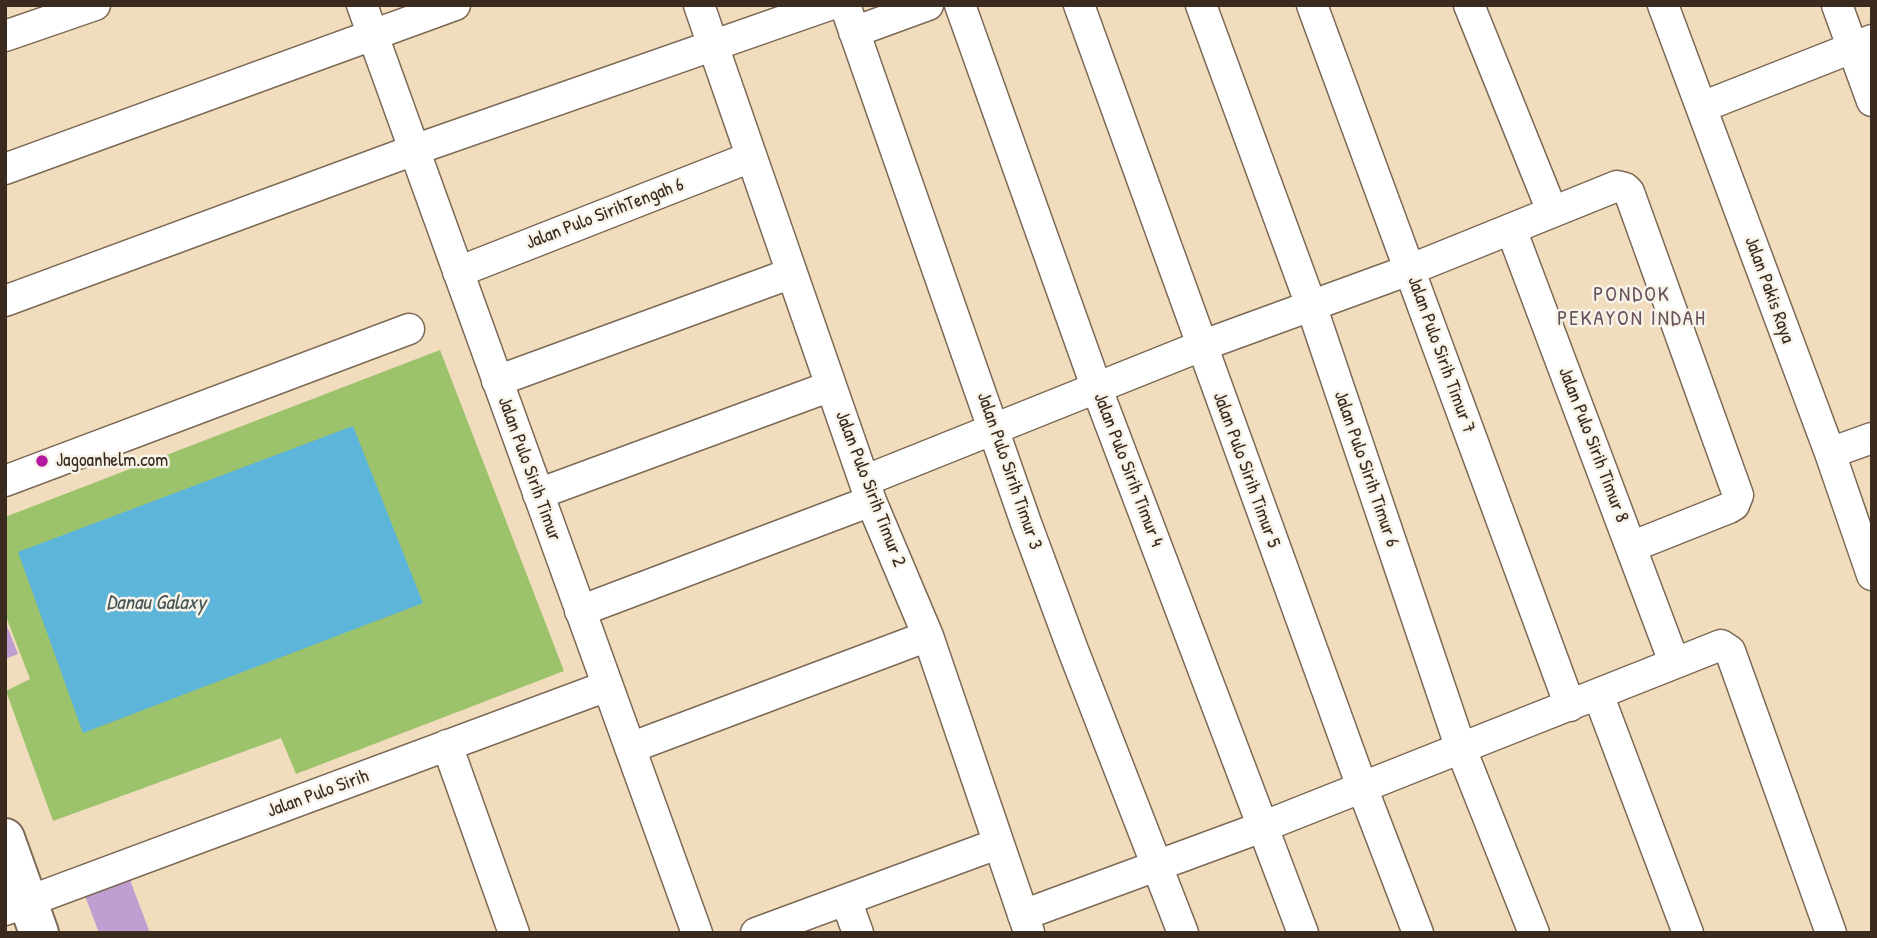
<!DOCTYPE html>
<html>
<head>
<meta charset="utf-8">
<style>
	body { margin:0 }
	#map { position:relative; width:1877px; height:938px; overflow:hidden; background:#f1ddbd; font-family:"Patrick Hand",sans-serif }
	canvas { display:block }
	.frame { position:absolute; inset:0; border:7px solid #3b2a1e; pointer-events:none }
</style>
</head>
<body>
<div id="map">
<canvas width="1877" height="938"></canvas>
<div class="frame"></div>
</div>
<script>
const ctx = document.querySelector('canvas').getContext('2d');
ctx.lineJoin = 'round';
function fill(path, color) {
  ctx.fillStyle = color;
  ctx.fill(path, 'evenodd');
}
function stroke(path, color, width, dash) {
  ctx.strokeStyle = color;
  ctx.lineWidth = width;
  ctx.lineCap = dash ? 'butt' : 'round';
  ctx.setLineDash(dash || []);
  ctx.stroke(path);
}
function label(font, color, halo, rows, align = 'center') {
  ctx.font = font + ' "Patrick Hand",sans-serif';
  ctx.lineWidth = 5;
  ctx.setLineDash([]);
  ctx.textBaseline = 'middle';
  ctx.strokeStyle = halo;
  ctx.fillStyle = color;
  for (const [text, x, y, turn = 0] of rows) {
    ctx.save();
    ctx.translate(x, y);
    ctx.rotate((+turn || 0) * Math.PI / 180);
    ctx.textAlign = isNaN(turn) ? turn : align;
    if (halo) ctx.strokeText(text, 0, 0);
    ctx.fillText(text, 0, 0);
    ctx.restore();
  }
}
fill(new Path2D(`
	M440 350 564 671 296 774 281 738 53 821 6 691 30 679 5 614V517Z`), '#9cc26c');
fill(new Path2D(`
	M353 426 423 603 83 733 18 552Z`), '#5db5da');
fill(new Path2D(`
	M5 621 18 654 5 659Z
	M130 880 150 933H99L85 896Z`), '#c09ed2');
const minor = new Path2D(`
	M362 5 697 933
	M699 5 871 501 928 636 1029 932
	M845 5 1026 523 1073 650 1183 933
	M960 5 1097 389 1303 933
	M1079 5 1362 787 1418 933
	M1201 5 1312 308 1461 749 1534 933
	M1312 5 1570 706
	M1469 5 1552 211
	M1663 5 1830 453 1872 575
	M1837 5 1872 101
	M854 32 928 5
	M5 36 95 5
	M1702 107 1872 40
	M5 169 455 5
	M1511 229 1674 662
	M458 272 751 157
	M5 301 414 150 829 5
	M497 381 792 273
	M1830 453 1872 438
	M5 481 409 329
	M864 481 1201 346 1409 270 1617 186 1625 188 1629 192 1738 495 1734 505 1729 508 1631 547
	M538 494 831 386
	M580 611 871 501
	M1598 694 1688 933
	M447 745 514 933
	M630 748 928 636
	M846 900 858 933
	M5 910 607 686
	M1023 915 1262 827 1721 645 1730 651 1831 933
	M756 933 997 844`);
const major = new Path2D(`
	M5 838 39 933`);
stroke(minor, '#7b6956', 33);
stroke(major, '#7b6956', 42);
stroke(minor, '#fff', 30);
stroke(major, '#fff', 38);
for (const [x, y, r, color] of [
	[42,461,7,"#b5179e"]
]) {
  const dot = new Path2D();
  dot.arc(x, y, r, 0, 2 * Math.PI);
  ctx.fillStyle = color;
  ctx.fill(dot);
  stroke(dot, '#f7f3e8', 2.5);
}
label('19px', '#3b2a1e', '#f7f3e8', [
	["Jalan Pulo SirihTengah 6",605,214,-21],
	["Jalan Pakis Raya",1769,290,70],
	["Jalan Pulo Sirih Timur 7",1441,355,70],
	["Jalan Pulo Sirih Timur 8",1593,445,69],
	["Jalan Pulo Sirih Timur",529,469,70],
	["Jalan Pulo Sirih Timur 6",1366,469,71],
	["Jalan Pulo Sirih Timur 4",1128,470,69],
	["Jalan Pulo Sirih Timur 5",1246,470,70],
	["Jalan Pulo Sirih Timur 3",1009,471,71],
	["Jalan Pulo Sirih Timur 2",870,489,69],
	["Jalan Pulo Sirih",318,794,-20]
]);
label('19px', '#3b2a1e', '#f7f3e8', [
	["Jagoanhelm.com",56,461]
], 'left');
ctx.letterSpacing = '2px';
label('21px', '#6a535d', '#f7f3e8', [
	["PONDOK",1632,295],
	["PEKAYON INDAH",1632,319]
]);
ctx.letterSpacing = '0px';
label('italic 21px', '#455456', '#f7f3e8', [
	["Danau Galaxy",156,603]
]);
</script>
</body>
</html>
